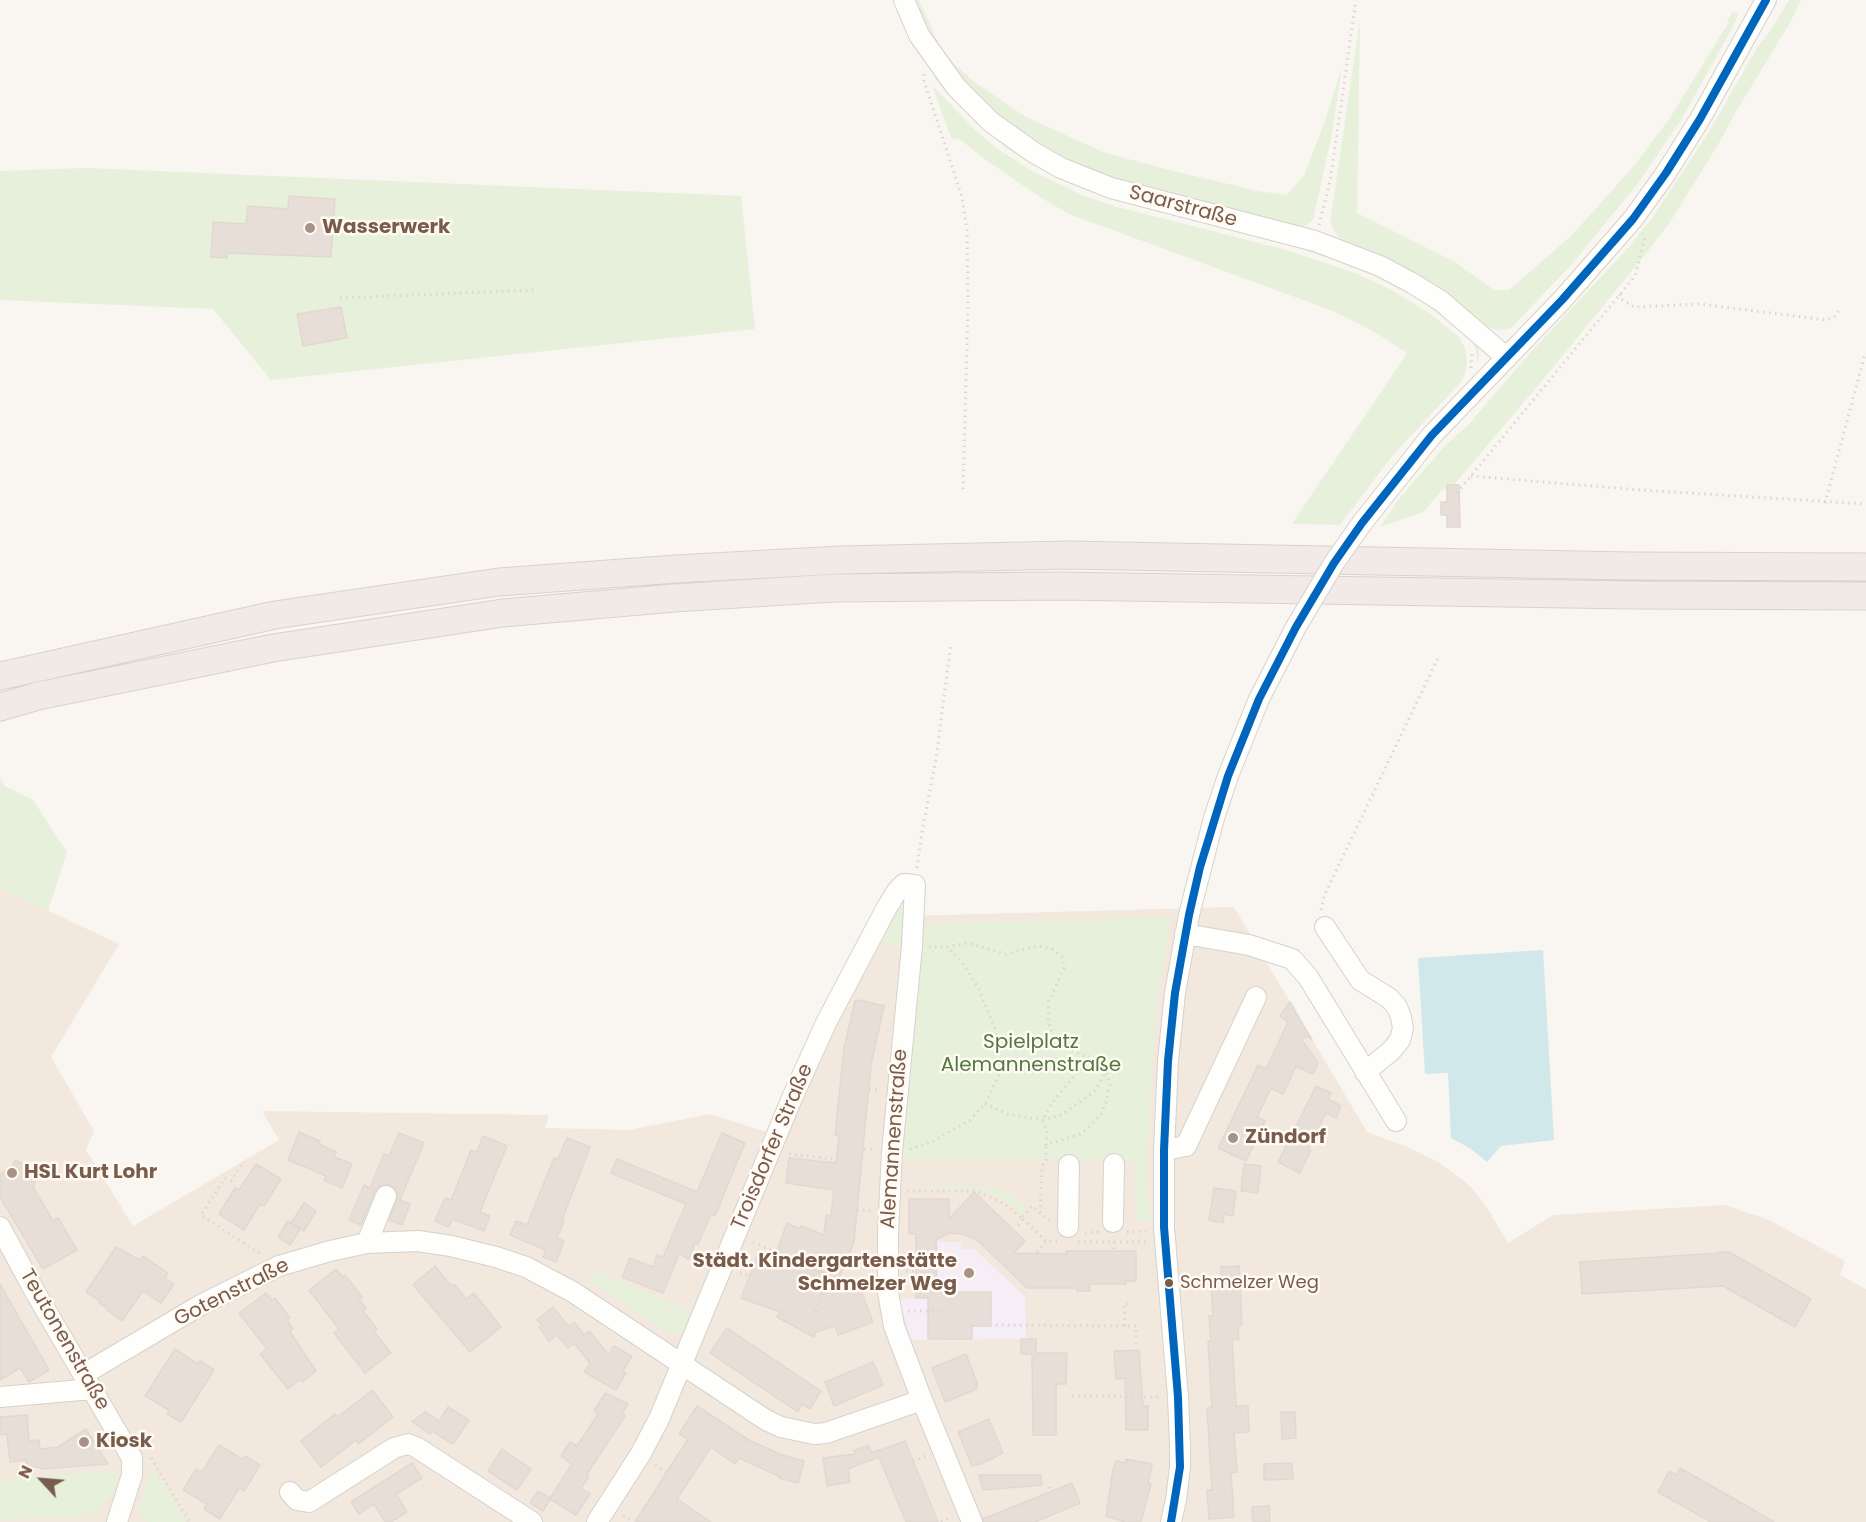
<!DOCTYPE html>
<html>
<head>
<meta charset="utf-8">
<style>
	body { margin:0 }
	#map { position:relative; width:1866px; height:1522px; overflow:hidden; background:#f9f5f0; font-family:Poppins,sans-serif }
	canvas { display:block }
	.north { position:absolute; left:12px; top:1450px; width:60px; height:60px; -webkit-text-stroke:4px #fffaf3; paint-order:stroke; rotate:296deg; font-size:16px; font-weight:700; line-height:24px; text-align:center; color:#7a5c4d }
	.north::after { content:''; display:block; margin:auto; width:21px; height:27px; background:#7a5c4d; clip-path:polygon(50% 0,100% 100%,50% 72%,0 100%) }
</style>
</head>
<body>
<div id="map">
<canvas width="1866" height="1522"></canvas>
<div class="north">N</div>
</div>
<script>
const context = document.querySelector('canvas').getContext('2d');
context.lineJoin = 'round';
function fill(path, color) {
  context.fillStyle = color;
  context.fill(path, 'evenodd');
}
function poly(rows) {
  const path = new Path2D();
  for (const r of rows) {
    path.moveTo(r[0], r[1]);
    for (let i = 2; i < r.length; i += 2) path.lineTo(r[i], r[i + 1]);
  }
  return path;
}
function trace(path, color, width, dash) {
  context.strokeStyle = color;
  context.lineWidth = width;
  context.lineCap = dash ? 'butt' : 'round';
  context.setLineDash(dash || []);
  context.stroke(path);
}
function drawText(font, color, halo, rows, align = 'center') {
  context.font = font + ' Poppins,sans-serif';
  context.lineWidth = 5;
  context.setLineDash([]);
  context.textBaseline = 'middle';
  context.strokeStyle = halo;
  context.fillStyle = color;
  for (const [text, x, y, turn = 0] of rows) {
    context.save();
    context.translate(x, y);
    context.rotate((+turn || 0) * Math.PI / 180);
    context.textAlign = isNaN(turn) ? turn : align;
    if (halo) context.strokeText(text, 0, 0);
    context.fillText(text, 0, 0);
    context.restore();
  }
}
fill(poly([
	[0,888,119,944,51,1057,94,1131,86,1150,133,1226,279,1140,262,1111,549,1115,545,1128,629,1130,710,1114,767,1132,786,1089,872,917,1234,907,1367,1132,1405,1146,1438,1162,1455,1174,1471,1187,1486,1206,1508,1243,1553,1215,1725,1205,1769,1220,1845,1261,1840,1275,1866,1289,1866,1522,0,1522]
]), '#f2e8de');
fill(poly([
	[938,1242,961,1242,961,1249,975,1249,1025,1297,1026,1339,911,1340,899,1299,937,1298]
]), '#f6eef6');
fill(poly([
	[914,0,919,0,939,45,954,64,976,83,1026,117,1103,152,1165,169,1258,191,1286,195,1304,176,1326,118,1342,66,1332,134,1313,219,1306,226,1295,226,1140,188,1100,175,1045,149,1006,123,979,99,956,72,938,46],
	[1789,0,1801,0,1791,21,1734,115,1719,143,1670,222,1651,247,1556,364,1453,486,1442,490,1423,512,1380,527,1398,500,1444,447,1469,424,1531,352,1627,249,1652,218,1707,135,1759,45,1771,30],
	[1733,11,1738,14,1734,25,1681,120,1639,182,1572,264,1510,329,1497,330,1485,325,1384,258,1340,240,1330,223,1360,20,1357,213,1455,262,1494,290,1509,290,1572,235,1633,167,1670,118,1729,22,1727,21],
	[936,77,950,93,1006,145,1369,269,1435,307,1474,341,1479,348,1479,362,1477,361,1476,350,1473,342,1453,323,1408,293,1367,272,1283,242,1113,199,1059,178,1031,164,1005,147,974,120,948,94,936,80,935,78],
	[932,85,975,130,999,150,1032,171,1082,195,1117,207,1279,248,1317,260,1357,274,1390,289,1429,313,1459,337,1465,348,1467,362,1465,374,1461,382,1392,456,1340,525,1292,524,1407,353,1373,331,1333,311,1069,214,1040,197,986,160,958,138,952,140],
	[86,168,741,196,755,329,271,380,213,309,0,300,0,171],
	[0,778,5,786,33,800,67,852,48,911,0,888],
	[901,905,908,909,904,950,877,941,898,906],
	[1171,917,1158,993,1152,1068,1147,1161,1149,1222,1136,1222,1135,1160,900,1160,922,924],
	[960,1186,990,1188,1005,1192,1015,1197,1027,1209,1021,1215,1007,1202,978,1190,916,1189,926,1187],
	[594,1271,691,1311,683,1331,671,1334,587,1280],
	[153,1467,179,1509,186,1522,149,1522,139,1514,139,1507],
	[116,1470,119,1475,112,1494,99,1509,92,1513,79,1516,0,1520,0,1480]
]), '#e7f0db');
fill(poly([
	[1543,950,1554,1140,1501,1146,1487,1162,1471,1149,1451,1138,1448,1073,1425,1074,1418,958]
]), '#d0e8ea');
const building = poly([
	[289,196,335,199,331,257,227,253,227,258,211,257,213,222,246,224,248,206,288,209,289,196],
	[341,307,347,338,303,346,297,314,341,307],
	[1447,485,1459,485,1460,527,1447,527,1447,515,1441,515,1441,502,1447,502,1447,485],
	[859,1000,884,1006,871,1065,854,1242,832,1295,859,1285,873,1322,838,1335,835,1326,816,1332,814,1337,777,1317,780,1312,741,1298,758,1255,773,1261,787,1223,800,1229,801,1226,824,1235,826,1215,831,1216,834,1190,786,1183,789,1158,836,1163,839,1136,835,1135,844,1048,855,1001,859,1000],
	[1290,1002,1312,1040,1308,1036,1302,1040,1318,1063,1313,1074,1296,1066,1283,1094,1271,1088,1257,1117,1265,1121,1246,1161,1218,1148,1258,1065,1266,1069,1288,1022,1280,1016,1290,1002],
	[1316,1086,1331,1093,1328,1099,1341,1106,1336,1118,1326,1113,1308,1149,1311,1150,1300,1173,1278,1162,1316,1086],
	[299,1132,320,1141,319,1144,336,1152,334,1157,352,1164,342,1188,324,1180,326,1176,288,1160,299,1132],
	[399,1133,424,1143,400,1200,410,1204,402,1225,389,1220,398,1195,395,1188,385,1184,379,1186,375,1191,361,1225,349,1220,364,1185,370,1188,384,1154,389,1156,399,1133],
	[722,1133,745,1143,715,1216,711,1214,698,1244,695,1243,689,1259,679,1254,663,1293,622,1277,630,1258,653,1267,657,1255,663,1257,686,1204,611,1173,617,1159,697,1192,722,1133],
	[483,1136,507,1146,480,1212,490,1216,484,1231,453,1219,448,1227,435,1221,445,1198,451,1200,471,1150,477,1152,483,1136],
	[567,1138,590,1147,562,1220,564,1221,557,1238,564,1241,556,1262,543,1257,546,1250,510,1235,516,1221,527,1225,554,1158,558,1159,567,1138],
	[15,1160,40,1172,33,1187,53,1221,58,1218,77,1250,43,1269,0,1197,0,1175,12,1167,15,1160],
	[256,1164,281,1179,264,1206,260,1204,244,1230,219,1214,235,1188,239,1190,256,1164],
	[1244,1164,1261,1166,1258,1193,1241,1191,1244,1164],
	[1214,1188,1236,1191,1233,1216,1224,1214,1223,1223,1209,1220,1214,1188],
	[974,1192,1025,1241,1014,1253,1066,1254,1066,1251,1136,1251,1136,1281,1126,1281,1126,1284,1090,1284,1090,1291,1077,1291,1077,1288,1027,1288,977,1240,963,1234,949,1233,936,1240,937,1292,991,1292,991,1326,972,1326,972,1339,928,1339,928,1298,916,1298,916,1234,909,1234,909,1199,949,1199,949,1219,974,1192],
	[304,1203,316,1211,304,1231,291,1223,304,1203],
	[288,1221,300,1229,290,1245,278,1237,288,1221],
	[116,1247,140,1260,143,1256,168,1273,165,1278,174,1284,161,1303,143,1291,122,1321,107,1310,108,1309,99,1303,100,1301,86,1292,116,1247],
	[1719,1252,1729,1252,1811,1299,1795,1327,1723,1286,1582,1294,1580,1262,1719,1253,1719,1252],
	[435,1266,451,1286,454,1284,466,1299,474,1293,501,1327,470,1352,413,1285,435,1266],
	[1239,1266,1242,1325,1238,1325,1239,1339,1232,1340,1236,1406,1248,1406,1249,1432,1234,1433,1237,1472,1231,1473,1234,1517,1209,1519,1207,1490,1212,1490,1207,1408,1212,1408,1208,1341,1211,1341,1209,1316,1213,1316,1211,1284,1221,1284,1221,1267,1239,1266],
	[336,1269,343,1278,345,1275,362,1297,359,1299,366,1309,363,1311,377,1329,374,1331,391,1353,365,1373,334,1333,339,1329,309,1290,336,1269],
	[0,1284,49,1370,29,1382,20,1368,0,1380,0,1284],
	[266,1293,272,1300,275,1298,290,1318,287,1320,293,1329,290,1332,316,1371,302,1382,300,1380,288,1389,260,1354,267,1349,239,1313,266,1293],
	[553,1307,568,1326,574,1322,584,1335,589,1331,609,1355,614,1346,632,1356,623,1371,626,1373,616,1390,584,1372,590,1363,574,1343,568,1348,557,1335,549,1341,539,1327,542,1325,537,1320,553,1307],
	[727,1328,821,1391,810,1409,802,1404,798,1412,710,1353,727,1328],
	[1021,1339,1036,1339,1036,1353,1067,1353,1066,1384,1056,1384,1056,1435,1033,1435,1032,1354,1021,1354,1021,1339],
	[175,1349,198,1364,200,1361,214,1370,181,1422,167,1414,169,1410,145,1396,175,1349],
	[1139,1350,1143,1406,1148,1406,1148,1430,1126,1430,1125,1378,1116,1379,1114,1351,1139,1350],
	[966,1354,978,1385,976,1386,977,1389,945,1402,932,1368,966,1354],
	[873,1362,883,1385,834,1406,825,1382,873,1362],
	[372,1390,393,1417,358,1444,356,1440,321,1467,301,1441,335,1414,338,1417,372,1390],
	[605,1393,628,1404,622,1413,625,1416,587,1474,589,1476,581,1488,590,1494,576,1515,550,1499,543,1511,530,1503,538,1491,550,1498,572,1464,561,1456,570,1442,577,1446,598,1414,594,1411,605,1393],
	[697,1406,749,1440,782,1455,804,1461,798,1483,779,1478,779,1476,739,1458,735,1464,711,1447,677,1499,711,1522,635,1522,688,1439,679,1434,697,1406],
	[448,1407,469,1420,453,1444,432,1431,430,1434,412,1422,425,1412,439,1421,448,1407],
	[1281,1412,1295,1412,1296,1438,1282,1439,1281,1412],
	[27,1415,29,1441,39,1440,40,1449,58,1447,86,1429,108,1464,41,1469,40,1467,27,1468,26,1460,10,1462,7,1434,0,1435,0,1417,27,1415],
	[989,1419,1003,1453,981,1464,972,1466,958,1432,989,1419],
	[905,1441,938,1522,906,1522,879,1457,848,1469,850,1482,827,1486,823,1458,855,1454,854,1451,868,1445,871,1452,881,1450,905,1441],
	[219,1445,242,1459,245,1456,260,1465,244,1491,239,1488,220,1519,204,1509,207,1504,183,1490,196,1469,202,1472,219,1445],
	[502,1449,531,1469,517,1490,488,1471,502,1449],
	[1126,1459,1152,1464,1148,1484,1151,1484,1141,1522,1125,1522,1106,1516,1113,1469,1116,1461,1126,1463,1126,1459],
	[412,1463,422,1478,396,1494,407,1512,391,1522,385,1522,374,1504,359,1514,351,1502,412,1463],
	[1292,1463,1293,1479,1264,1480,1264,1464,1292,1463],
	[1680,1468,1745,1505,1774,1522,1711,1522,1658,1492,1669,1471,1676,1475,1680,1468],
	[979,1475,1041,1475,1042,1485,983,1490,979,1475],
	[1072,1483,1080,1503,1035,1522,984,1522,983,1519,1072,1483],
	[1269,1506,1270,1522,1253,1522,1252,1507,1269,1506]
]);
fill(building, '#e6ded7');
trace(building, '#e2d8d2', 1.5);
const minor = poly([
	[904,0,919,35,956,87,991,122,1033,152,1061,168,1111,188,1315,241,1380,266,1412,283,1441,301,1507,358],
	[1362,523,1432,435,1562,300,1633,219,1666,173,1700,119,1766,0],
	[1325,927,1360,980,1389,998,1397,1007,1401,1017,1403,1028,1400,1040,1391,1051,1365,1072],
	[1185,934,1249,945,1292,959,1308,977,1396,1121],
	[1164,1150,1186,1146,1256,997],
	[1113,1222,1114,1164],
	[0,1227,34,1290,132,1458,132,1475,117,1522],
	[1068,1227,1069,1165],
	[367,1243,386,1196],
	[84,1374,199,1306,279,1266,330,1251,367,1243,418,1241,451,1246,496,1257,526,1267,573,1292,766,1420,781,1427,814,1434,826,1433,922,1400],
	[0,1397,93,1389],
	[290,1492,297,1500,309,1502,394,1448,408,1444,416,1447,532,1522],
	[597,1522,640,1455,659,1419,792,1098,826,1023,886,909,897,891,904,884,915,885,912,946,892,1152,888,1233,888,1292,894,1326,922,1400,972,1522],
	[1171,1522,1176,1500,1180,1467,1180,1445,1178,1397,1164,1227,1164,1150,1168,1061,1175,993,1189,915,1214,818,1228,776,1259,699,1296,627]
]);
const highway = poly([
	[0,676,275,615,499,582,676,569,841,560,1069,555,1631,566,1866,567],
	[0,707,38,696,273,648,503,613,674,598,833,588,1060,586,1631,595,1866,596]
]);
trace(minor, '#d7d1cb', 22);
trace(highway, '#dad1cc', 29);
trace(poly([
	[924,74,924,81,962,197,967,229,968,304,963,492],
	[1319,225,1330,182,1356,0],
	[1620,294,1621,299,1634,307,1700,304,1826,320,1834,317,1841,308],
	[340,298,534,290],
	[1471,368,1472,351],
	[1471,476,1641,490,1866,504],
	[1457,493,1635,276,1645,238,1643,234],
	[1825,503,1865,354],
	[917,868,922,832,936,759,951,643],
	[1321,910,1324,896,1438,658],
	[929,947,947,947,968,943,1006,954,1038,946,1052,949,1062,957,1064,968,1049,1001,1048,1020,1051,1030,1057,1040,1069,1050,1085,1056],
	[869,1089,880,1090],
	[985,1104,1008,1114,1042,1120,1061,1115,1094,1092,1106,1072,1101,1060,1085,1056,1086,1062,1052,1103,1042,1120,1047,1131,1046,1145,1080,1134,1090,1126,1101,1114,1106,1102,1110,1084,1106,1072],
	[864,1149,875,1150],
	[910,1149,930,1143,970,1120,985,1104,1000,1073,1000,1050,995,1029,979,989,962,962,947,947],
	[789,1154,834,1159,834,1162],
	[241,1165,231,1181,225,1178,201,1215,262,1255],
	[907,1191,976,1191,1005,1204,1021,1218],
	[857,1210,871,1211],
	[1040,1213,1042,1166,1046,1160,1046,1145],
	[1023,1219,1046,1241],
	[1018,1225,1023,1219,1021,1218,1032,1206,1050,1221],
	[1127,1232,1147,1231],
	[1085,1233,1099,1232],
	[753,1242,822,1273],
	[1078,1242,1147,1242],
	[1114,1249,1114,1240],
	[1037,1252,1046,1241,1057,1241],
	[906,1271,916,1271],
	[740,1273,750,1276],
	[815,1311,827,1286,822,1273,825,1267],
	[908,1311,943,1311],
	[996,1325,1136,1326,1136,1343],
	[1125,1326,1124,1304,1131,1304],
	[1072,1396,1161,1397],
	[151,1458,190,1522],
	[913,1461,926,1456],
	[655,1465,666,1472],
	[1049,1487,1051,1491],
	[623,1516,632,1522],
	[941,1522,950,1518]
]), '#dcd5d0', 3, [1.5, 4.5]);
trace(minor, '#fefefd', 20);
trace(highway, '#f2eae7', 27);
const minorBridge = poly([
	[1296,627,1334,563,1362,523]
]);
trace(minorBridge, '#d7d1cb', 22, []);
trace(minorBridge, '#fefefd', 20);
trace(poly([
	[1171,1522,1180,1467,1178,1397,1164,1227,1164,1150,1168,1061,1175,993,1189,915,1200,867,1228,776,1259,699,1296,627,1334,563,1362,523,1432,435,1562,300,1633,219,1666,173,1700,119,1766,0]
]), '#0065bd', 8);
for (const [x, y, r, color] of [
	[310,228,6,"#a69286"],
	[1233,1138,6,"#a69286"],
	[12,1173,6,"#a69286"],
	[969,1273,6,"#a69286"],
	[1169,1283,5,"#7a5c4d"],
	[84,1442,6,"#a69286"]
]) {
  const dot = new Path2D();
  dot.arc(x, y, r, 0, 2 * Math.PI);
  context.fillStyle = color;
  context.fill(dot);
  trace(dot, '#fffaf3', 2);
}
drawText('18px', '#7a5c4d', '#fffaf3', [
	["Schmelzer Weg",1180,1283]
], 'left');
drawText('20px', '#7a5c4d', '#fffaf3', [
	["Saarstraße",1183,207,15],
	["Alemannenstraße",895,1139,-86],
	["Troisdorfer Straße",773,1147,-67],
	["Gotenstraße",232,1293,-27],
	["Teutonenstraße",64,1340,60]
]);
drawText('bold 20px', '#7a5c4d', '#fffaf3', [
	["Wasserwerk",322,228],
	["Zündorf",1245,1138],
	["HSL Kurt Lohr",24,1173],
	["Städt. Kindergartenstätte",957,1262,"right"],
	["Schmelzer Weg",957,1285,"right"],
	["Kiosk",96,1442]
], 'left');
drawText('20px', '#537a41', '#fffaf3', [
	["Spielplatz",1031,1043],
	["Alemannenstraße",1031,1066]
]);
</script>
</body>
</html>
